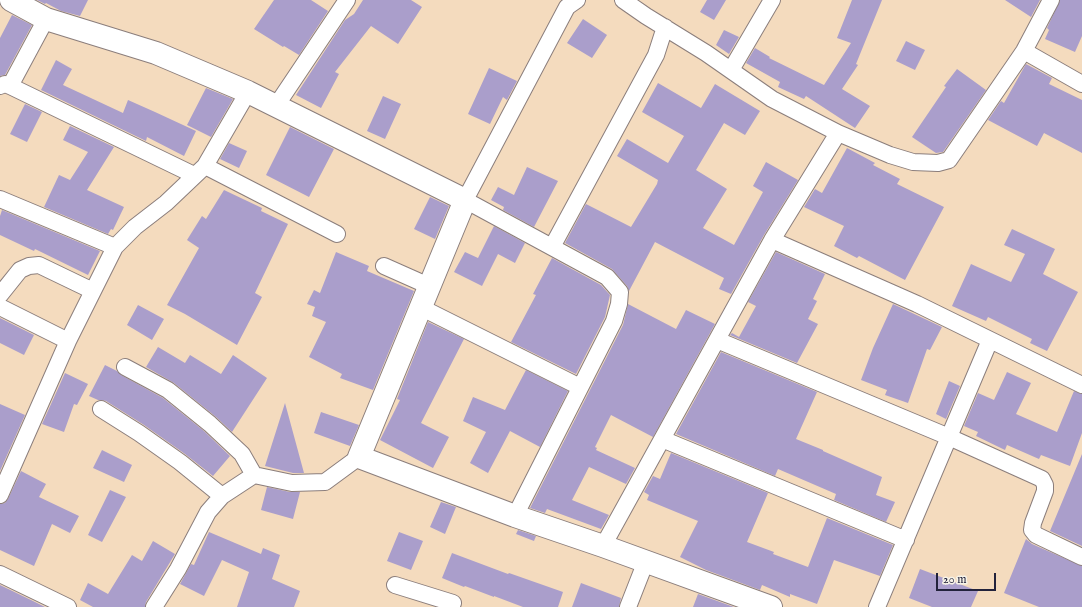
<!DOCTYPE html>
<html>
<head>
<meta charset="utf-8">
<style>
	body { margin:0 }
	#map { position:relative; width:1082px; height:607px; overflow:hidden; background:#f4dbbe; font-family:"IM FELL English",serif }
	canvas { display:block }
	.scale { position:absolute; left:936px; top:573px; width:60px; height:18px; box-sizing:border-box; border:2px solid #22223b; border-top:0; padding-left:5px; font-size:12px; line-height:14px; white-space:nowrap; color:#22223b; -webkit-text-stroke:3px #f7f3e8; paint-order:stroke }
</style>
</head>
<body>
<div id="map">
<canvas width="1082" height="607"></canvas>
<div class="scale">20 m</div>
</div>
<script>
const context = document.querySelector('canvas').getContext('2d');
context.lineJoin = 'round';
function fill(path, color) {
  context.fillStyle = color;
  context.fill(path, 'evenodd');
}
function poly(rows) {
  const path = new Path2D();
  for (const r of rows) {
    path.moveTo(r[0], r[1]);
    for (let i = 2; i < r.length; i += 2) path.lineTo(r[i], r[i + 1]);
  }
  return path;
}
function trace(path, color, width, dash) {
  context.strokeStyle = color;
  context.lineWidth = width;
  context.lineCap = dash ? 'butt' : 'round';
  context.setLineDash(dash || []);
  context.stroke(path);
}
fill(poly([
	[37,0,88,0,80,16,61,11,46,3,45,4],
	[274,0,311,0,328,11,299,55,284,46,283,47,254,29],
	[363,0,411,0,422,7,398,44,371,26,335,72,339,74,321,108,296,95,345,20,354,14],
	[707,0,726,0,714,20,700,12],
	[852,0,882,0,856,64,858,65,842,89,870,106,855,128,806,96,804,99,778,87,780,82,746,63,755,48,770,57,769,58,824,85,851,43,837,38],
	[1005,0,1040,0,1031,17],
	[1060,0,1082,0,1082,36,1075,52,1045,39,1049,30,1047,28],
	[12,15,32,25,5,75,0,76,0,38],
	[583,19,607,35,592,58,567,43],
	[724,30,739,37,729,54,716,45],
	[906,41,925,50,915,70,896,61],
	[56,60,72,69,63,85,123,113,128,100,155,112,196,131,184,156,147,137,146,141,41,90],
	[1026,64,1052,78,1049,84,1082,100,1082,153,1044,133,1037,146,988,120,1001,101,1004,103],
	[489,68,517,81,507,100,503,97,490,124,468,114],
	[957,69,986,90,943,152,936,153,912,137,946,87,944,86],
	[658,83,701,108,715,84,760,111,745,135,724,123,696,170,727,189,703,228,734,245,763,192,753,186,766,162,798,180,764,235,731,294,719,289,724,278,655,242,629,291,627,286,612,269,565,243,586,204,631,227,657,184,658,180,617,156,627,139,668,163,684,136,642,112],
	[206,88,233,99,211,137,187,125],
	[383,96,401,104,385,139,367,131],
	[25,104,42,112,27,142,10,134],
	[70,126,114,147,87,190,124,207,113,230,111,229,108,234,44,207,59,175,70,180,88,152,63,140],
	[290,127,334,149,309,197,266,175],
	[229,143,247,151,239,168,220,159],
	[847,148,875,163,873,165,900,179,897,184,944,207,905,280,859,256,857,258,834,246,844,226,804,207,815,189,822,193],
	[527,167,558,181,534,227,503,210,504,207,491,200,498,187,514,195],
	[224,190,262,208,261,211,288,224,255,293,262,297,237,345,185,314,167,305,199,248,187,240,202,216,206,219],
	[430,197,449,206,435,239,414,229],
	[2,210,100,251,88,275,35,249,34,251,0,235,0,216],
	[494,226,525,243,515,263,498,254,482,286,454,272,465,252,478,258],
	[1012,229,1055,249,1043,274,1078,292,1047,351,1030,343,1032,339,988,317,986,321,952,306,971,264,1011,282,1025,254,1004,245],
	[336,252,369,266,367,271,414,291,373,390,340,378,342,374,309,357,326,322,312,316,315,307,307,304,314,290,320,293],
	[776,252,825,274,813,299,817,301,808,319,818,324,797,363,730,335,732,333,739,337,756,306,748,302],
	[552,258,601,285,610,295,605,317,576,374,511,342,536,295,533,294],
	[628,304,676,329,686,310,715,324,653,437,611,415,595,447,597,448,596,450,635,468,626,484,589,467,572,500,609,515,601,529,547,509,545,513,530,508,623,325],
	[893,304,942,327,930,350,927,349,908,403,885,395,887,390,861,380,873,348],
	[138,305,164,319,152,340,127,325],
	[0,318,34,335,24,355,0,343],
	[428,322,464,339,421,423,449,437,433,468,380,440,400,400,397,399],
	[158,347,185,363,190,355,221,374,233,355,267,378,232,432,216,417,174,383,146,367],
	[721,352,817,392,796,439,823,450,823,451,882,477,876,495,895,502,886,522,834,500,836,494,778,469,775,476,676,434],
	[105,365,117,371,121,375,163,398,204,431,230,456,213,476,185,454,144,425,106,401,102,400,98,400,89,396],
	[526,370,568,391,540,447,510,431,488,473,470,463,486,432,463,421,473,397,505,410],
	[1007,372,1031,383,1016,414,1057,432,1074,391,1082,394,1082,433,1070,466,1041,455,1039,459,1007,445,1005,450,976,436,978,432,964,426,978,393,994,400],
	[65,373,88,384,77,405,74,404,64,432,42,424],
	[949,381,960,386,946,419,936,414],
	[285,403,304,473,293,473,265,466],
	[0,404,25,415,0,471],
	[321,412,359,425,350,446,314,433],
	[102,450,132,465,124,482,93,468],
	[671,453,768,493,747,542,774,552,773,554,808,567,827,518,893,545,880,576,834,560,817,604,790,594,790,597,762,585,760,590,706,570,680,557,698,521,647,500,649,495,644,492,653,476,660,479],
	[1082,454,1082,546,1050,531],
	[21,471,46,484,39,497,79,516,70,533,52,524,34,566,0,550,0,504,5,503,8,499],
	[267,487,290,492,300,492,293,519,261,510],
	[110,490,126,497,102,542,88,535],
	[441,502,456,507,445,534,430,527],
	[518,530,536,536,534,541,516,534],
	[209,532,261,554,263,548,280,555,272,579,300,591,294,607,237,607,249,572,222,560,204,596,180,584,191,564,194,565],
	[399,532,423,541,411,570,387,561],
	[1026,539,1032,544,1082,566,1082,607,1039,607,1004,593],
	[153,541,175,554,146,602,145,607,93,607,80,600,88,583,108,594,132,555,142,561],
	[452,553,508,574,509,573,563,592,558,607,523,607,494,596,494,597,465,586,464,587,442,578],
	[920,569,978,591,971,607,932,607,909,598],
	[581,583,621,598,619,607,572,607],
	[0,585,33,601,45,607,0,607],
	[698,594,734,607,693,607]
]), '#aa9ecb');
const street = poly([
	[623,0,646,16,706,53,772,99,838,133,890,155,913,162,938,163,949,160,1024,51,1051,0],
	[1024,51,1082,84],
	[731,70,772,0],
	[0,86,5,84,10,86,194,175],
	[10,86,46,19],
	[276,106,347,0],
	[205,166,337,234],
	[0,199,115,247,68,341,0,495],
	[772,240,838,133],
	[115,247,135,227,166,203,205,166,248,92],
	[552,247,656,55,665,27],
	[384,266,429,286],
	[0,295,20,270,29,266,39,265,93,291],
	[0,307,68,341],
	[420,307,580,387],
	[717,340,949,437,1042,479,1045,485,1045,491,1033,523,1032,530,1036,535,1082,557],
	[125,367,168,390,210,424,242,454,254,475],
	[101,409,139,433,180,462,222,496],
	[662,439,906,540],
	[515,516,614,321,619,304,620,292,607,277,465,200,567,7,577,0],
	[603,546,772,240,917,304,1082,385],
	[0,574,68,607],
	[395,585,453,603,451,607],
	[154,607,178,569,208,512,222,496,254,475,292,483,325,482,359,457],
	[628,607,646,561],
	[877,607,990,340]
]);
const secondary = poly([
	[11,0,46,19,156,53,248,92,465,200,359,457,515,516,603,546,771,607]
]);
trace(street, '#8b7e7c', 18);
trace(secondary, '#8b7e7c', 24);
trace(street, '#fff', 16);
trace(secondary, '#fff', 22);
</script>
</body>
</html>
